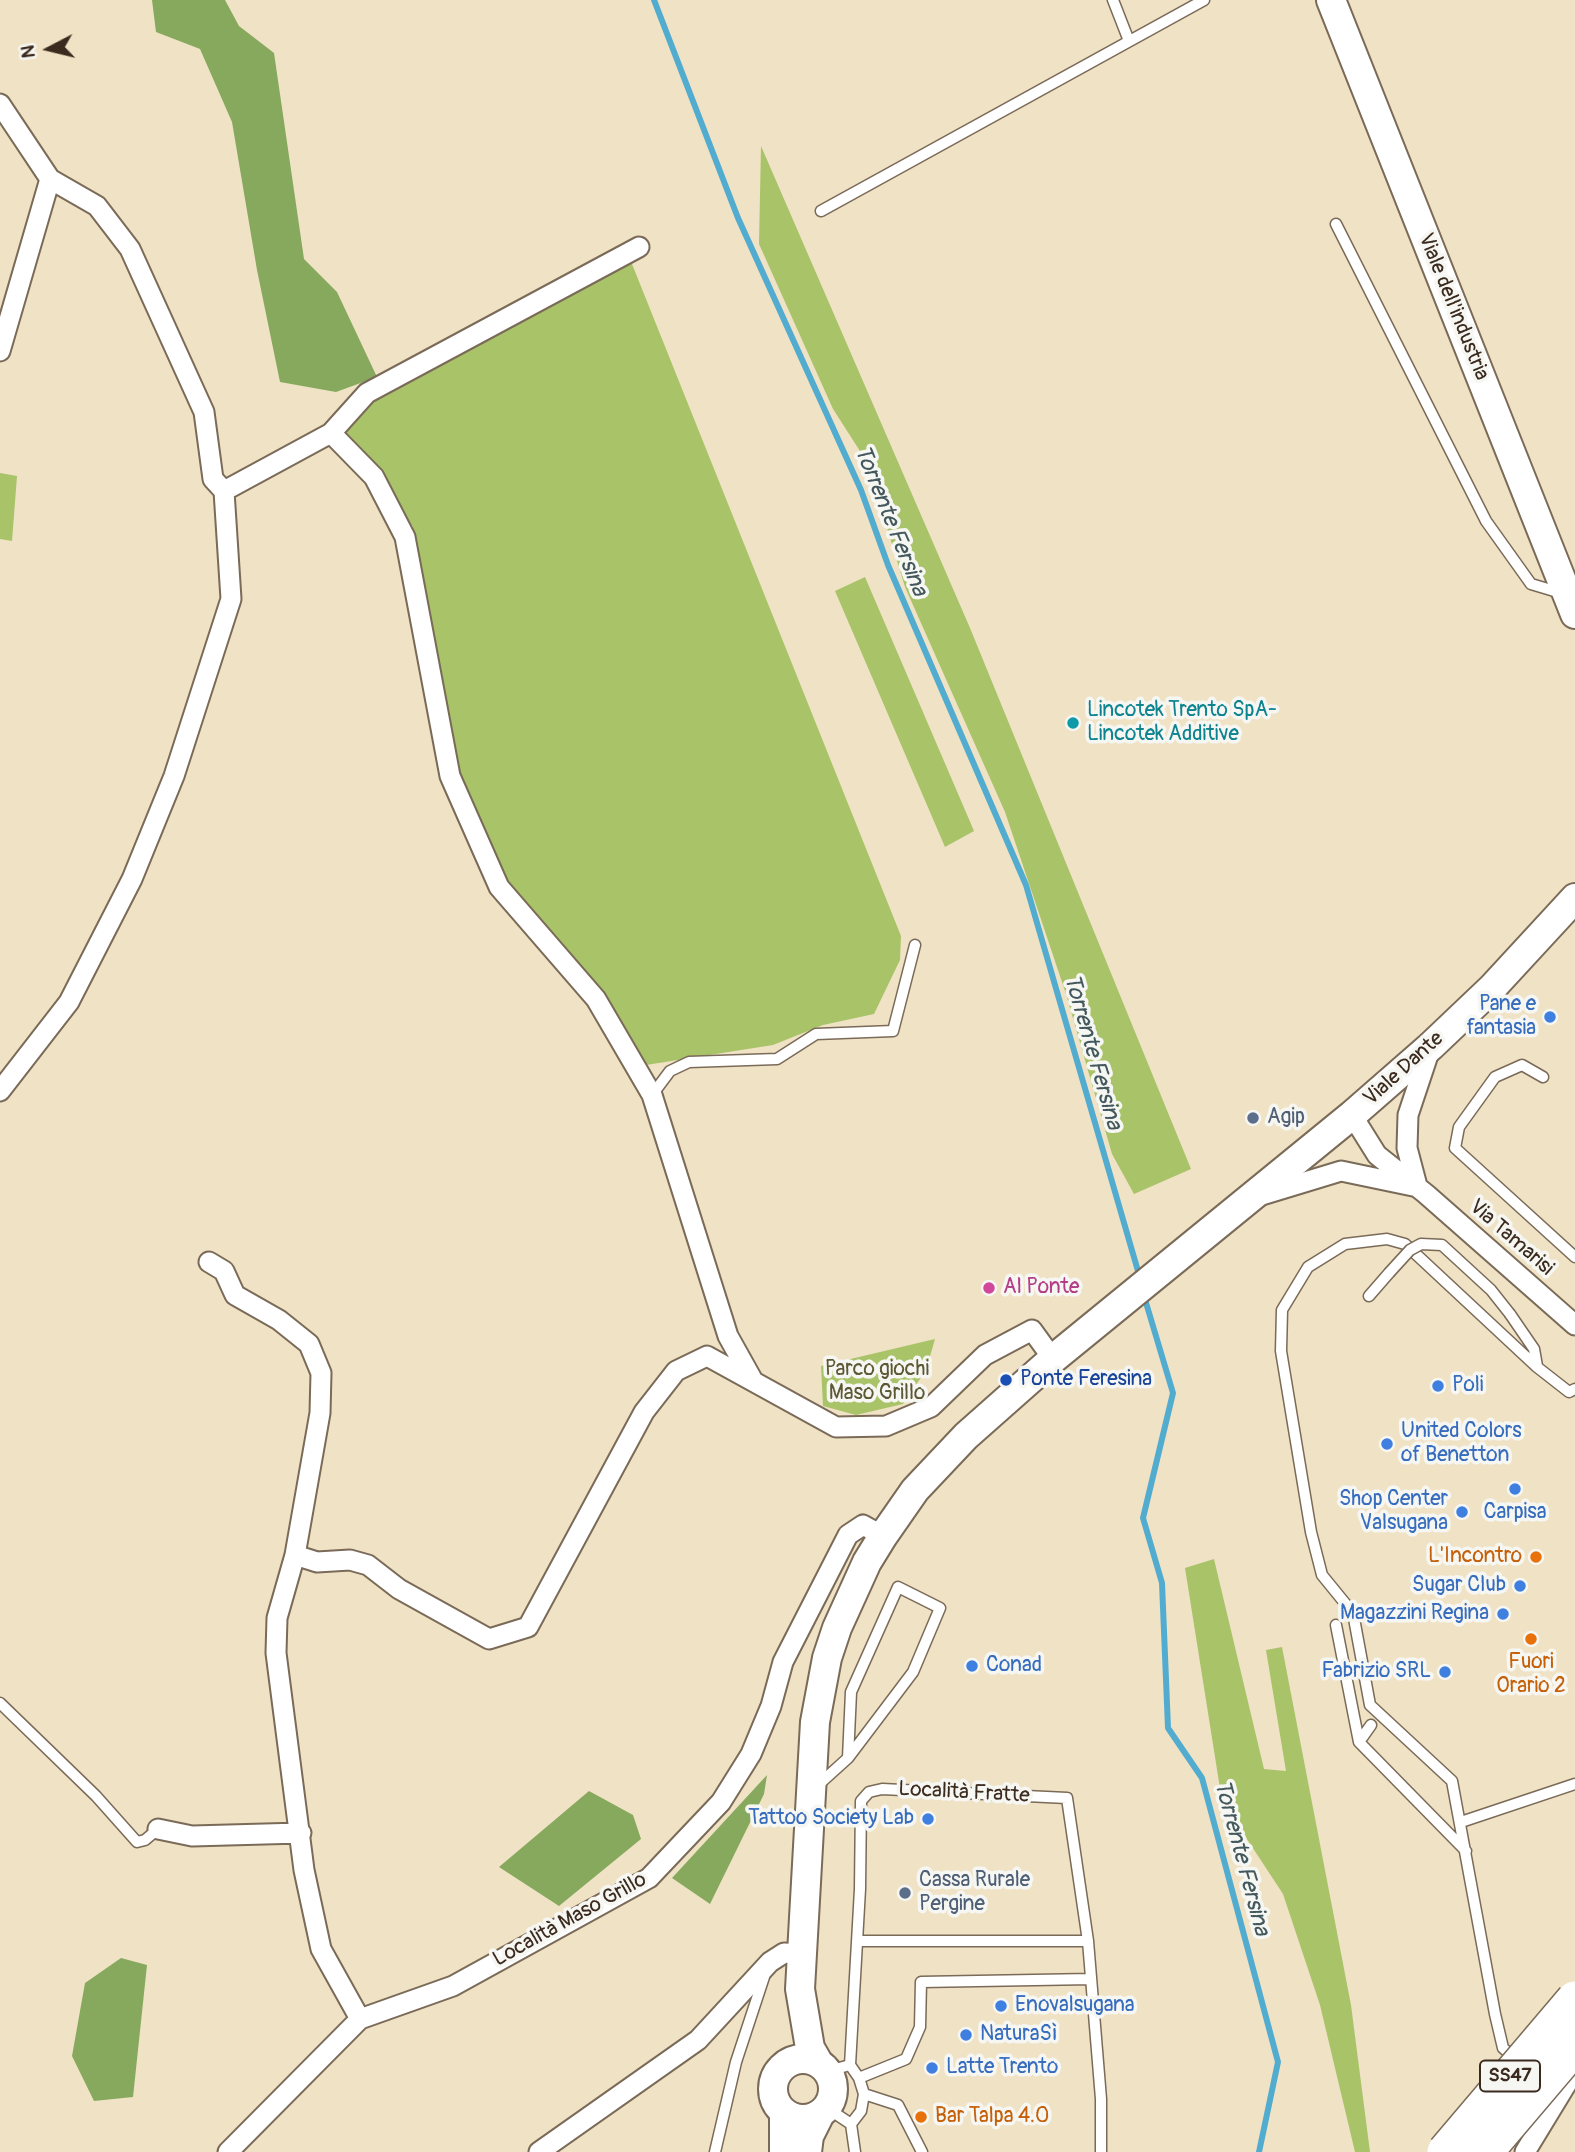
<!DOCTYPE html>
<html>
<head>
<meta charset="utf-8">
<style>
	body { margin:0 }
	#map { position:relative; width:1575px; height:2152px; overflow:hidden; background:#f0e2c5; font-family:Pangolin,sans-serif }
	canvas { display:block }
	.north { position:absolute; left:14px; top:14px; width:70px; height:70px; -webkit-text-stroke:5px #f6f6f2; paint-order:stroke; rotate:263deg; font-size:19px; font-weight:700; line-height:28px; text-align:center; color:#3b2a1e }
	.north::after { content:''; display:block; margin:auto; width:24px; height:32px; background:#3b2a1e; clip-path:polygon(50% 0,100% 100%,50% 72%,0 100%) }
</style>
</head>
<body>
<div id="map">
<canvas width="1575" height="2152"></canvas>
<div class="north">N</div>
</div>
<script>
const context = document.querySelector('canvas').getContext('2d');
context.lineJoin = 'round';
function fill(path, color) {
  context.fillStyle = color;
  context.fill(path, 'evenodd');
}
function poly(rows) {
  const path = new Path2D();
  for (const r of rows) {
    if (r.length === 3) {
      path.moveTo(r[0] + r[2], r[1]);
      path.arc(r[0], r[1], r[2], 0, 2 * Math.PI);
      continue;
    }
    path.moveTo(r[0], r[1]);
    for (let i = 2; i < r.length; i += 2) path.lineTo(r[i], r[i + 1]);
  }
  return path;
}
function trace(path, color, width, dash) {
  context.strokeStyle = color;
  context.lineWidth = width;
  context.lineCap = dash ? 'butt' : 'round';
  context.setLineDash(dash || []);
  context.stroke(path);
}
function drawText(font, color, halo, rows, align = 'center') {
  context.font = font + ' Pangolin,sans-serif';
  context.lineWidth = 7;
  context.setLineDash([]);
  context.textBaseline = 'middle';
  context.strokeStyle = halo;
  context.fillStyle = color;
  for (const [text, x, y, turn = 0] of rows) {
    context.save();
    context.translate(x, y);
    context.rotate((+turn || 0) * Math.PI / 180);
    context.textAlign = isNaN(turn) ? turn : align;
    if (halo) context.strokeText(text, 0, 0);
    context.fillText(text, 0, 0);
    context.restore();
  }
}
fill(poly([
	[761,146,970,628,1191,1169,1134,1194,1112,1154,1066,994,1005,812,905,587,867,462,833,409,759,244],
	[630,259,901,936,900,960,874,1014,823,1025,773,1045,646,1065,582,973,504,885,456,775,416,571,413,527,377,474,336,433,369,396],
	[0,473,17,476,12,541,0,539],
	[865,577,974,831,945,847,835,591],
	[935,1339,926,1370,903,1404,856,1415,823,1406,821,1366],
	[1214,1559,1264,1769,1286,1771,1266,1650,1282,1647,1351,2005,1370,2152,1355,2152,1320,2005,1283,1894,1222,1801,1185,1568]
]), '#a9c369');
fill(poly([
	[152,0,225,0,239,26,274,53,304,259,337,292,377,377,336,392,280,382,257,270,232,122,200,49,156,32],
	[767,1775,764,1794,710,1904,672,1878],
	[589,1791,633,1815,641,1839,559,1906,499,1867],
	[121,1958,147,1965,133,2097,94,2101,72,2056,85,1983]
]), '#86a95d');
trace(poly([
	[654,0,738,218,861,490,888,565,1026,885,1140,1278],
	[1144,1296,1173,1393,1143,1518,1162,1583,1168,1728,1202,1778,1278,2062,1259,2152]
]), '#52accf', 6);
const lane = poly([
	[1113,0,1129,41],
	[821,211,1204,0],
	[1336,224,1486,521,1531,584,1561,593],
	[1543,1077,1522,1065,1495,1077,1459,1127,1455,1148,1575,1257],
	[652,1095,670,1071,689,1062,777,1059,816,1034,893,1031,915,945],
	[1369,1296,1389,1273],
	[1510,1314,1534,1349,1537,1366],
	[1336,1625,1359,1742,1466,1851],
	[0,1703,96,1796,137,1842,145,1840,158,1829],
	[1359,1742,1371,1725],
	[817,1786,848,1758,913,1672,940,1608,898,1587,851,1692,848,1758],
	[1461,1822,1575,1784],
	[1088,1941,1101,2099,1101,2152],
	[1517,2060,1503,2048,1495,2014,1452,1781,1370,1705,1353,1613,1322,1575,1311,1532,1281,1351,1282,1310,1308,1267,1345,1244,1387,1239,1405,1244,1537,1367,1569,1392,1575,1389],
	[828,2071,850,2065],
	[859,2078,906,2059,920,2027,921,1982,1091,1979],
	[864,2094,898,2105,922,2152],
	[827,2108,851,2124],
	[715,2152,736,2062,764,1977],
	[855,2152,851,2124,861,2111,864,2094,859,2078,850,2065,860,1889,861,1801,869,1792,882,1789,1067,1798,1088,1941,857,1941]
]);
const street = poly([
	[0,104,50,179,97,206,130,249,204,412,213,479,224,491,231,599,174,776,132,879,69,1002,0,1091],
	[0,351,50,179],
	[331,433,374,477,405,537,450,776,499,887,596,999,652,1095,728,1336,752,1379],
	[224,491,331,433,367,393,639,247],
	[1352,1115,1377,1155,1426,1194,1575,1325],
	[1417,1186,1407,1148,1408,1115,1431,1046],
	[1262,1195,1341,1171,1413,1186],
	[209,1262,224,1271,235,1295,279,1320,309,1344,321,1373,320,1413,295,1555,317,1562,350,1560,368,1565,399,1589,489,1639,528,1627,644,1412,676,1371,707,1356,836,1427,886,1426,931,1407,985,1355,1032,1330,1053,1359],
	[295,1555,277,1618,276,1653,304,1870,321,1949,360,2019],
	[158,1829,192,1836,301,1833],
	[228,2152,360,2019,453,1986,649,1878,721,1802,751,1754,771,1706,783,1662,848,1535,863,1525,883,1536],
	[539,2152,698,2040,770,1962,784,1953,803,1954],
	[1525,2152,1575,2070]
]);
const secondary = poly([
	[1331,0,1575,614],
	[803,2089,30],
	[818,2062,810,2048,800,1989,815,1722,827,1658,837,1628,867,1562,883,1536,915,1490,966,1436,1053,1359,1352,1115,1431,1046,1492,988,1575,898],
	[784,2152,784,2113],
	[807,2152,809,2136,820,2114]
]);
trace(lane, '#7a6a58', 13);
trace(street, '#7a6a58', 23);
trace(secondary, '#7a6a58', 32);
trace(lane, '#fff', 10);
trace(street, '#fff', 19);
trace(secondary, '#fff', 28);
const laneBridge = poly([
	[1389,1273,1410,1250,1421,1244,1442,1245,1491,1290,1510,1314]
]);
const highwayBridge = poly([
	[1446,2152,1575,2000],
	[1484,2152,1575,2045]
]);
trace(laneBridge, '#7a6a58', 13, []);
trace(highwayBridge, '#7a6a58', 40, []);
trace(laneBridge, '#fff', 10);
trace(highwayBridge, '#fff', 37);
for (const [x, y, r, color] of [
	[1073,723,7,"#0f9aa8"],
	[1550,1017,7,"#3f7fe0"],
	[1253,1118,7,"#5c6f8a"],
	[989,1288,7,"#d1479c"],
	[1006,1380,7,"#1a4fb4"],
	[1438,1386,7,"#3f7fe0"],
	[1387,1444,7,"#3f7fe0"],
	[1515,1489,7,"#3f7fe0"],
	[1462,1512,7,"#3f7fe0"],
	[1536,1557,7,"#e8710a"],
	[1520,1586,7,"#3f7fe0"],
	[1503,1614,7,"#3f7fe0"],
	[1531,1639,7,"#e8710a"],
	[972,1666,7,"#3f7fe0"],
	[1445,1672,7,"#3f7fe0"],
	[928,1819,7,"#3f7fe0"],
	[905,1893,7,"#5c6f8a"],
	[1001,2006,7,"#3f7fe0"],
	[966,2035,7,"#3f7fe0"],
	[932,2068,7,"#3f7fe0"],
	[921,2117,7,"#e8710a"]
]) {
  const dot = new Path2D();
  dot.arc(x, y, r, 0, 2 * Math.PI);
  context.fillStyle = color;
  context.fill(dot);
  trace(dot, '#f6f6f2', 2.5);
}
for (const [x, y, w] of [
	[1510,2076,60]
]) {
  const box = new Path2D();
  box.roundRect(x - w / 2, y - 15.5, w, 31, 5);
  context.fillStyle = '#f6f6f2';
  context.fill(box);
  trace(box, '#3b2a1e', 2);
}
drawText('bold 19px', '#3b2a1e', null, [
	["SS47",1510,2076]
]);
drawText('21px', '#3b2a1e', '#f6f6f2', [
	["Viale dell'industria",1453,307,68],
	["Viale Dante",1404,1069,-42],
	["Via Tamarisi",1511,1238,41],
	["Località Fratte",964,1793,3],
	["Località Maso Grillo",570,1920,-29]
]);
drawText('21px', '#0d838f', '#f6f6f2', [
	["Lincotek Trento SpA-",1087,711],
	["Lincotek Additive",1087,735]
], 'left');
drawText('21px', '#366cbe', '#f6f6f2', [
	["Pane e",1536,1005],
	["fantasia",1536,1029],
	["Poli",1452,1386,"left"],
	["United Colors",1401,1432,"left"],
	["of Benetton",1401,1456,"left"],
	["Shop Center",1448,1500],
	["Valsugana",1448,1524],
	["Carpisa",1515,1513,"center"],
	["Sugar Club",1506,1586],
	["Magazzini Regina",1489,1614],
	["Conad",986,1666,"left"],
	["Fabrizio SRL",1431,1672],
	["Tattoo Society Lab",914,1819],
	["Enovalsugana",1015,2006,"left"],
	["NaturaSì",980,2035,"left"],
	["Latte Trento",946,2068,"left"]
], 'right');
drawText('21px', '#4e5e75', '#f6f6f2', [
	["Agip",1267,1118],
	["Cassa Rurale",919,1881],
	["Pergine",919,1905]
], 'left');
drawText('21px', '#b23c85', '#f6f6f2', [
	["Al Ponte",1003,1288]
], 'left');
drawText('21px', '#5c5834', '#f6f6f2', [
	["Parco giochi",877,1370],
	["Maso Grillo",877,1394]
]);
drawText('21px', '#164399', '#f6f6f2', [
	["Ponte Feresina",1020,1380]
], 'left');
drawText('21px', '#c56008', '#f6f6f2', [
	["L'Incontro",1522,1557],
	["Fuori",1531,1663,"center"],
	["Orario 2",1531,1687,"center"],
	["Bar Talpa 4.0",935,2117,"left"]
], 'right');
drawText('italic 23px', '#43585c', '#f6f6f2', [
	["Torrente Fersina",890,521,68],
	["Torrente Fersina",1092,1052,74],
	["Torrente Fersina",1241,1858,75]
]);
</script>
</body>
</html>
